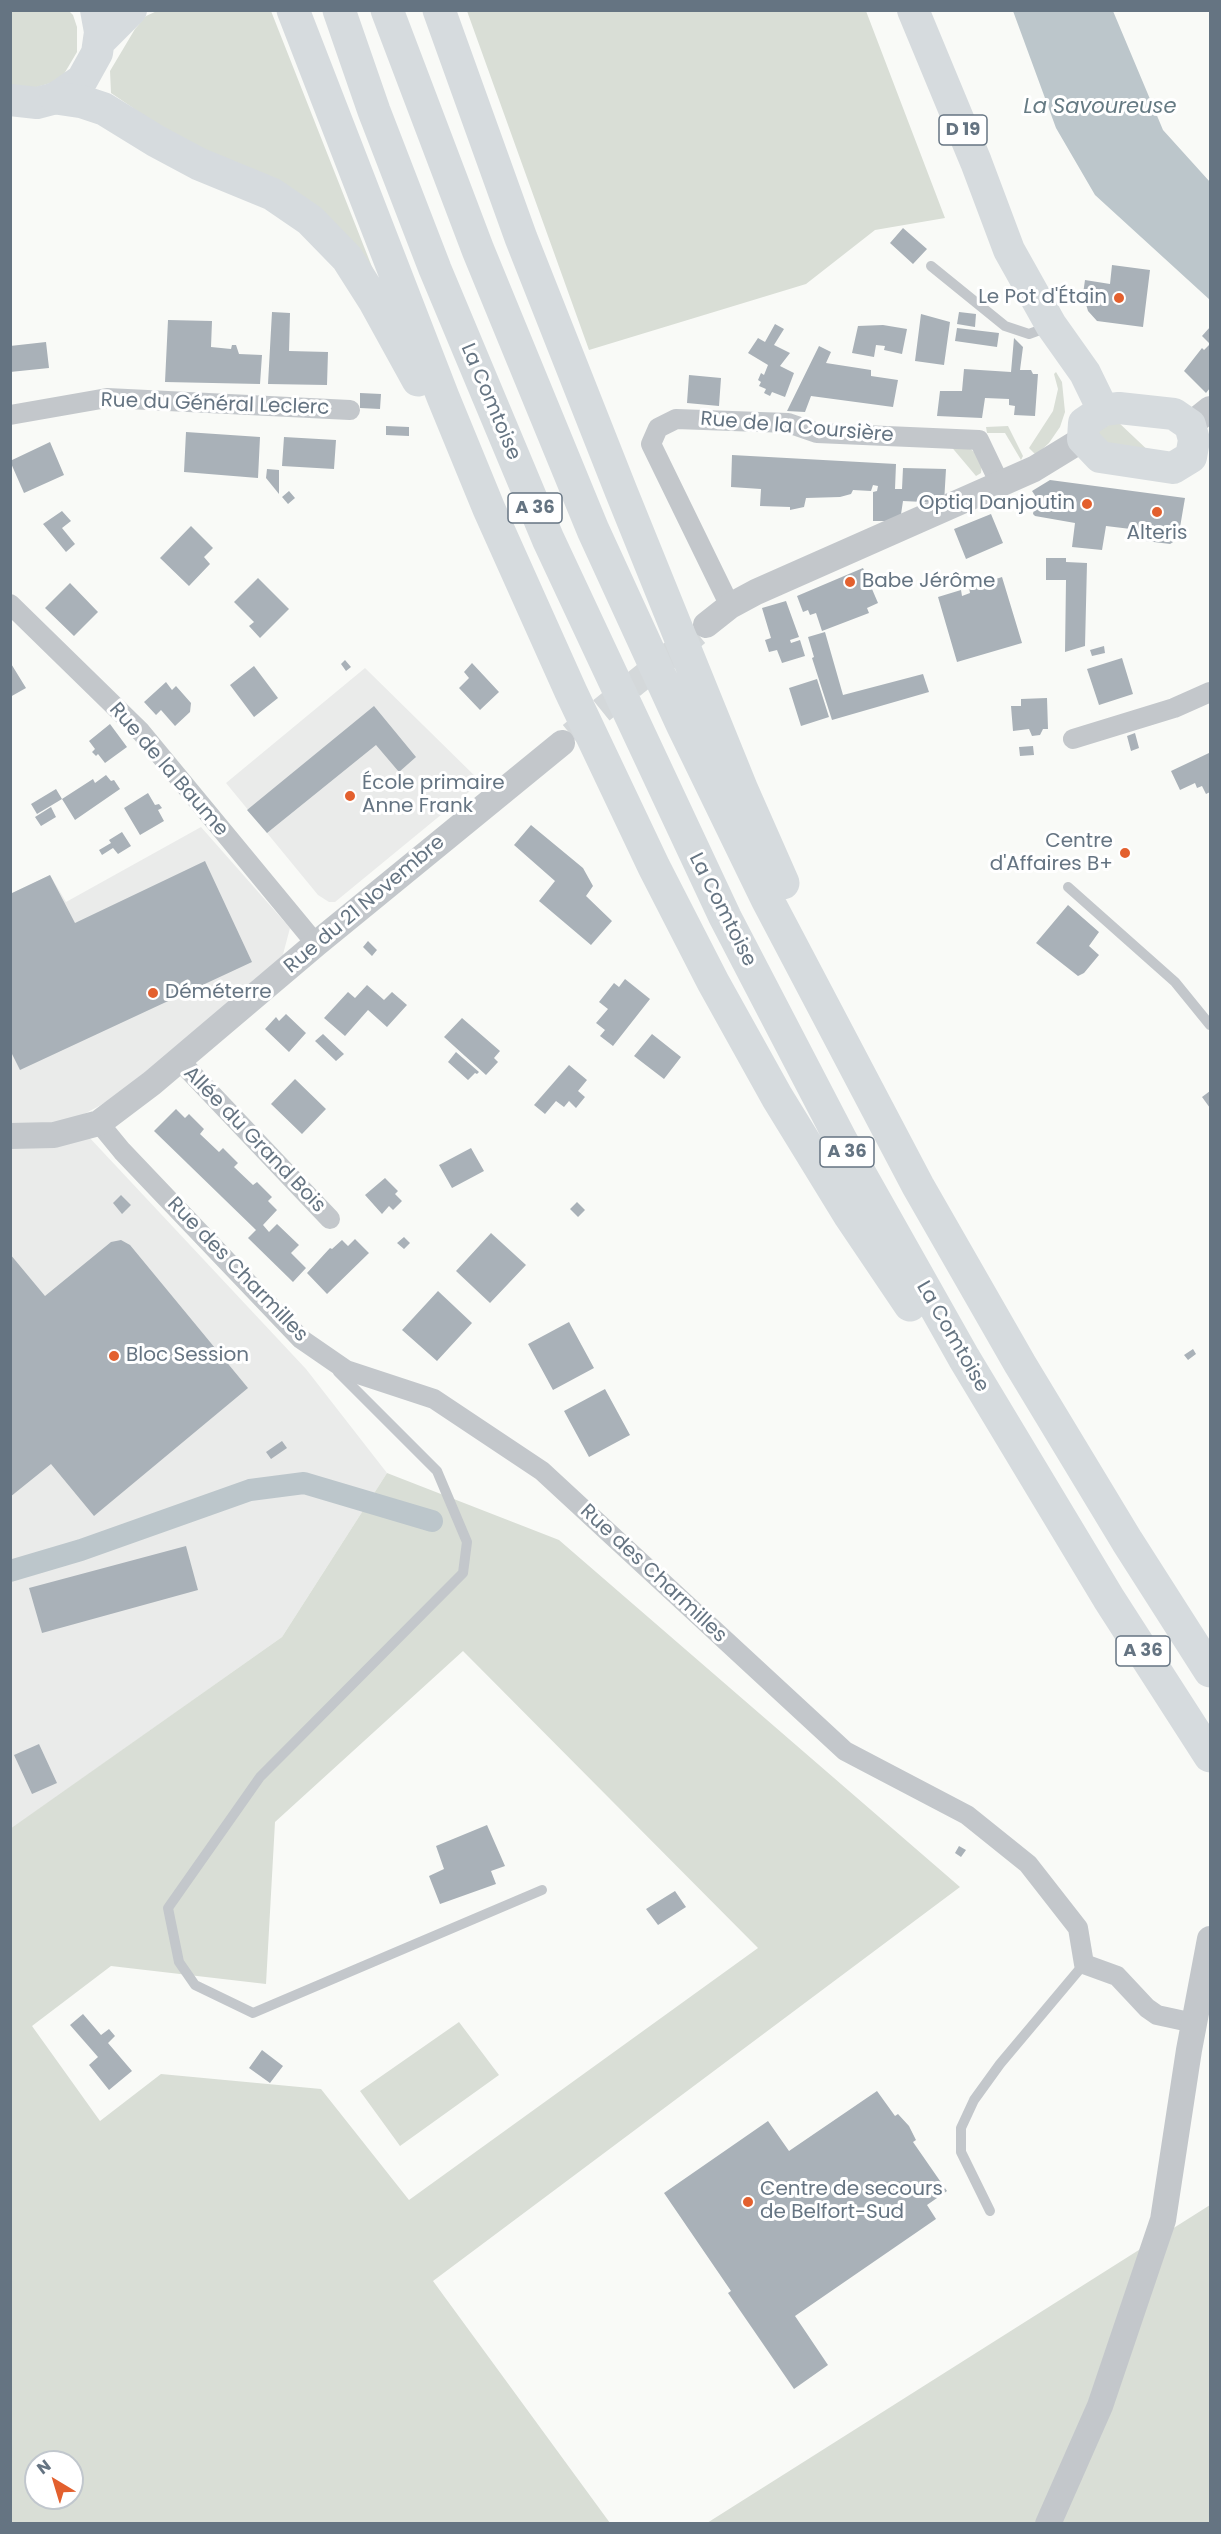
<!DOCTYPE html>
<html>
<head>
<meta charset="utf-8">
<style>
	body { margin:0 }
	#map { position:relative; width:1221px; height:2534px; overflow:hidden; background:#f9faf7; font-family:Poppins,sans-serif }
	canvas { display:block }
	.frame { position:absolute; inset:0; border:12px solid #657482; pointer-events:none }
	.north { position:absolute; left:24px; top:2450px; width:60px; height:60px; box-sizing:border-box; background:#fff; border:2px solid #c1c7cd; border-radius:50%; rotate:322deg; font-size:16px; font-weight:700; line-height:24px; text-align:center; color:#657482 }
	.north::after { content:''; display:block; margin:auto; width:21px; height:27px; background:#e3602e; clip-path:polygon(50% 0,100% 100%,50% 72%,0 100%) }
</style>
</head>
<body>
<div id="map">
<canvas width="1221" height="2534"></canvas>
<div class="frame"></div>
<div class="north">N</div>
</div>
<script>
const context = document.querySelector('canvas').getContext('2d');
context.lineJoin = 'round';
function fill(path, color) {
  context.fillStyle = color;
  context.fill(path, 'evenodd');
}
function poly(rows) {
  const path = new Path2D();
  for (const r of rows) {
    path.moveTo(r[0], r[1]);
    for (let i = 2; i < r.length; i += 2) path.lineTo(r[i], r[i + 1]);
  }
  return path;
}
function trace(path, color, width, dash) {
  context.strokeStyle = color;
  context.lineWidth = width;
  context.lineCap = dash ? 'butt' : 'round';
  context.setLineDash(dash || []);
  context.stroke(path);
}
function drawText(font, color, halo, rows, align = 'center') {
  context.font = font + ' Poppins,sans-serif';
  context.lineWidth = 6;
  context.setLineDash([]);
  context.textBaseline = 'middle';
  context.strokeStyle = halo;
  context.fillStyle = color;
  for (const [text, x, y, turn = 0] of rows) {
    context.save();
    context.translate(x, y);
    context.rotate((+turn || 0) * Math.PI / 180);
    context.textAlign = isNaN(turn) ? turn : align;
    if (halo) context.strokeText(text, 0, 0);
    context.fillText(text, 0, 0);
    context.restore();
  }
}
fill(poly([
	[365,668,481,782,335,902,329,902,318,895,226,783],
	[201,827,290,928,281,962,112,1099,73,1120,306,1369,387,1473,282,1637,11,1829,10,894,50,875,66,902]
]), '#eaebea');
fill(poly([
	[10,11,69,11,73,15,77,27,77,52,64,74,54,82,30,89,11,86],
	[157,11,271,11,374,272,225,163,161,127,111,93,110,71,135,29,146,16],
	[467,11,866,11,945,218,875,230,806,284,589,350],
	[1056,372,1062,382,1065,412,1060,427,1049,443,1036,455,1029,448,1053,411,1058,389,1054,374],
	[1117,421,1154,456,1110,446,1099,435,1098,430],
	[1008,426,1023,456,1021,460,1005,433,987,433,986,427],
	[949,444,966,446,976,453,982,464,981,473,976,476],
	[387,1473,559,1540,960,1887,433,2281,610,2523,11,2523,10,1829,282,1637],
	[463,1651,758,1948,409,2200,321,2089,161,2074,100,2121,32,2026,111,1966,266,1984,275,1822],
	[36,2462,72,2462,72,2498,36,2498],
	[459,2022,499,2075,400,2146,360,2091],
	[1210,2205,1210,2523,707,2523]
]), '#d9ded6');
fill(poly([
	[1013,11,1113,11,1163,130,1210,182,1210,300,1095,195,1056,128]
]), '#bcc6cb');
trace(poly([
	[10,1571,81,1550,250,1490,304,1483,432,1521]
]), '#bcc6cb', 22);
fill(poly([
	[903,228,927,249,913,264,890,243],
	[1112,265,1150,270,1143,327,1097,321,1088,311,1083,294,1085,280,1110,284],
	[272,312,290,313,289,351,328,352,327,385,268,384],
	[959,312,976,314,975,327,957,324],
	[921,314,950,322,944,365,915,361],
	[168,320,212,321,211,347,231,349,232,345,236,345,239,354,262,355,260,384,165,382],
	[775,324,784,329,774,345,790,353,780,366,794,373,785,397,772,392,770,396,764,393,766,389,759,386,761,382,758,380,761,373,764,375,768,365,748,353,758,338,765,342],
	[883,325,907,329,902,354,884,350,885,346,876,345,874,357,852,353,858,326],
	[1210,327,1210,388,1206,393,1184,371,1202,348,1204,350,1210,344,1202,336],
	[957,328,999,333,997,347,955,341],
	[1014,338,1023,347,1020,370,1031,370,1033,374,1038,374,1035,416,1014,415,1015,406,1009,405,1009,399,985,398,982,418,937,416,940,391,962,391,964,369,1011,372],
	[46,342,49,368,10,372,10,346],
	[819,346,831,352,826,363,871,370,871,376,898,380,893,407,811,396,805,412,787,411],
	[689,375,721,378,719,406,687,403],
	[360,393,381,394,380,409,360,408],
	[386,426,409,427,409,436,386,435],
	[186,432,260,437,258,478,184,472],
	[284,437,336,440,334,469,282,466],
	[50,442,64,475,24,493,10,461],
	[732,455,896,464,895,489,902,489,903,468,946,469,944,503,903,501,900,521,873,521,873,492,877,491,878,486,873,485,871,491,853,490,851,494,840,497,806,498,804,507,790,510,790,507,760,506,761,489,731,487],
	[267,469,279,470,279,494,266,478],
	[1050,480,1185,498,1178,539,1170,544,1138,540,1139,530,1106,526,1102,550,1072,547,1075,523,1035,516,1033,514,1036,497,1032,491],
	[289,491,295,498,288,504,282,497],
	[62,511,71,521,62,528,75,544,66,552,43,524],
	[991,514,1003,543,966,559,954,529],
	[191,526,213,548,204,557,210,564,189,586,160,558],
	[1046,558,1066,558,1066,562,1087,563,1085,646,1065,652,1066,580,1046,580],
	[863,568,878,603,867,608,869,613,822,631,816,613,810,615,808,610,803,612,797,596],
	[1002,577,1022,643,957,662,938,597,961,590,962,596,970,593,969,588],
	[258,578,289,609,260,638,249,626,254,622,234,602],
	[70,583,98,612,74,636,45,608],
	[786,601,799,637,790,640,791,643,800,640,805,656,782,663,777,650,769,652,765,640,771,638,762,608],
	[825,632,843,695,923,674,929,692,832,720,812,658,814,657,808,637],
	[1104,646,1105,653,1092,656,1090,650],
	[1122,658,1133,694,1099,705,1087,669],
	[345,660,351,667,346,671,341,664],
	[10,662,26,688,10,697],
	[472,663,499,692,480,710,459,688,469,678,464,672],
	[254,666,278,698,254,717,230,685],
	[817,679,829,717,801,726,789,688],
	[166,682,172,690,176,686,191,703,190,712,175,726,161,710,156,715,144,702],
	[1047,698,1048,729,1043,729,1040,735,1032,736,1029,729,1013,731,1011,706,1021,706,1021,699],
	[374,706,416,757,399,772,376,745,267,833,247,810],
	[110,724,127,747,105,763,98,754,96,756,92,752,95,749,89,741],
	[1135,733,1139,748,1131,751,1127,736],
	[1033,746,1034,755,1020,756,1019,747],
	[1209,753,1210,792,1206,794,1202,786,1197,788,1195,783,1180,790,1171,771],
	[106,775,111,781,114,780,120,789,75,820,62,799,37,814,31,804,56,789,62,799,93,779,95,783],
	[148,793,155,805,159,804,162,808,158,810,164,821,140,835,124,808],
	[51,807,56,817,41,826,35,817],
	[531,825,583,868,593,886,586,896,612,921,591,945,539,901,555,881,514,845],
	[122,832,131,846,118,854,113,848,102,855,99,850,111,843,109,840],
	[205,861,252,962,20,1070,10,1050,10,894,50,875,75,923],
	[1068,905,1099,932,1089,946,1099,955,1084,973,1078,976,1036,943],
	[368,941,377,950,372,956,363,947],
	[625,979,650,999,613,1046,600,1036,605,1030,596,1023,608,1009,599,1002,614,983,619,987],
	[367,985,384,1000,392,992,407,1005,387,1027,368,1010,345,1036,324,1018,348,992,355,998],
	[286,1014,306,1033,289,1052,265,1029,276,1017,279,1021],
	[462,1018,500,1051,494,1058,498,1062,486,1075,444,1037],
	[323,1034,344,1054,336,1061,315,1041],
	[652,1034,681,1057,664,1079,634,1056],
	[456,1052,479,1072,477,1074,475,1073,468,1080,448,1062],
	[569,1065,587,1080,578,1091,585,1097,576,1108,569,1101,564,1107,556,1101,545,1114,534,1105],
	[295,1079,326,1109,302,1134,271,1104],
	[1210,1091,1210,1108,1202,1097],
	[176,1109,185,1118,189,1114,204,1129,200,1134,219,1152,223,1148,238,1163,234,1167,253,1185,257,1182,272,1197,268,1201,277,1210,263,1225,269,1232,277,1224,299,1245,291,1253,306,1268,293,1282,248,1238,256,1230,154,1131],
	[471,1148,484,1171,452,1188,439,1165],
	[385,1178,398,1191,395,1194,402,1201,393,1210,389,1206,382,1214,365,1195],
	[121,1195,131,1205,122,1214,113,1203],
	[577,1202,585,1210,578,1217,570,1209],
	[491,1233,526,1265,490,1303,456,1271],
	[404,1237,410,1243,404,1249,397,1243],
	[355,1239,369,1253,327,1294,307,1273,330,1248,332,1249,342,1240,348,1246],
	[121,1240,130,1245,248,1388,94,1516,51,1464,10,1497,10,1254,45,1296,111,1242],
	[438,1291,472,1323,437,1361,402,1330],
	[569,1322,594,1368,553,1390,528,1344],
	[1193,1349,1196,1354,1188,1360,1184,1355],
	[605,1389,630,1435,589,1457,564,1411],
	[282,1441,287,1448,271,1459,266,1452],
	[186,1546,198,1590,42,1633,29,1588],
	[39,1744,57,1783,32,1794,14,1755],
	[487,1825,505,1866,491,1871,496,1884,440,1904,429,1876,444,1869,436,1846],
	[959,1846,966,1850,961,1857,955,1853],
	[675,1891,686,1907,658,1925,646,1909],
	[83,2014,101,2035,109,2029,115,2036,108,2043,132,2071,109,2090,89,2065,98,2057,70,2025],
	[262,2050,283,2066,270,2083,249,2068],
	[877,2091,895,2116,898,2114,909,2126,916,2140,913,2142,947,2191,927,2205,936,2219,795,2316,828,2365,794,2389,728,2293,731,2291,664,2193,768,2121,789,2151]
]), '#a9b1b8');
trace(poly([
	[571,735,697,633]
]), '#d4d8da', 26, [26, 13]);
trace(poly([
	[931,266,1005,326,1029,334,1048,327],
	[1068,887,1175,982,1210,1025],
	[338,1372,437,1471,467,1542,463,1573,260,1777,168,1908,179,1962,195,1985,253,2013,542,1890],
	[990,2211,961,2152,961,2128,974,2100,1000,2064,1084,1964]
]), '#c3c7cb', 10);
trace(poly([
	[10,415,107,398,350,410],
	[10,604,141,732,316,944],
	[730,606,651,444,658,428,676,419,788,423,817,433,979,440,1000,484],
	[1073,739,1174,708,1210,692],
	[179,1060,330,1219],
	[99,1123,122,1151,301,1339,346,1370,434,1399,542,1471,845,1751,967,1815,1028,1864,1078,1928,1084,1964,1117,1976,1147,2008,1157,2015,1194,2023]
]), '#c3c7cb', 20);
trace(poly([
	[1190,425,1210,409],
	[706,625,730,606,756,592,1034,469,1083,439],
	[10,1136,54,1135,99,1123,152,1083,316,944,562,743],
	[1048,2524,1100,2406,1163,2220,1189,2050,1210,1939]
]), '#c3c7cb', 26);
trace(poly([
	[913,10,976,162,1009,250,1051,325,1085,373,1103,410],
	[99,42,131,10],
	[10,100,37,103,56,98,82,80,97,53,100,32,96,10],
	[1119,408,1174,414,1190,425,1194,440,1191,457,1173,468,1100,457,1083,439,1084,423,1103,410,1119,408]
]), '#d6dbde', 32);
trace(poly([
	[293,10,443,397,489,509,571,692,654,867,713,982,777,1097,850,1216,910,1305],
	[339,10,374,111,435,269,548,539,725,917,841,1140,964,1358,1109,1599,1210,1756],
	[387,10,478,250,593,530,682,724,767,899,918,1186,1020,1364,1127,1541,1210,1671],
	[439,10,521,238,621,491,742,790,783,883],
	[56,98,83,102,104,109,156,141,199,164,272,194,310,220,347,258,375,302,418,380]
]), '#d6dbde', 33);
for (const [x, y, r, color] of [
	[1119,298,6,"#e3602e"],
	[1087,504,6,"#e3602e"],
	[1157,512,6,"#e3602e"],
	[850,582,6,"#e3602e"],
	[350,796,6,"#e3602e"],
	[1125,853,6,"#e3602e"],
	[153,993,6,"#e3602e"],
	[114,1356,6,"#e3602e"],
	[748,2202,6,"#e3602e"]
]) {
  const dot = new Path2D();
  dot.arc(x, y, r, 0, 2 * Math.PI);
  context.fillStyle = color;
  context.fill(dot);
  trace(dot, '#fff', 2);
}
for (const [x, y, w] of [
	[963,130,48],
	[535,508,54],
	[847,1152,54],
	[1143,1651,54]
]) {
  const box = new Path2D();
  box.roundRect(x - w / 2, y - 15, w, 30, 4.5);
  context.fillStyle = '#fff';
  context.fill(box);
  trace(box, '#657482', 1.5);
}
drawText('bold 18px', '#657482', null, [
	["D 19",963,130],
	["A 36",535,508],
	["A 36",847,1152],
	["A 36",1143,1651]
]);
drawText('20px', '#657482', '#fff', [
	["Le Pot d'Étain",1107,298,"right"],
	["Optiq Danjoutin",1075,504,"right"],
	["Alteris",1157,534,"center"],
	["Babe Jérôme",862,582],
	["École primaire",362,784],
	["Anne Frank",362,807],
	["Centre",1113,842,"right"],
	["d'Affaires B+",1113,865,"right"],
	["Déméterre",165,993],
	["Bloc Session",126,1356],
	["Centre de secours",760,2190],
	["de Belfort-Sud",760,2213]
], 'left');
drawText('20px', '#657482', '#fff', [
	["La Comtoise",490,402,67],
	["Rue du Général Leclerc",215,405,2],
	["Rue de la Coursière",797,428,5],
	["Rue de la Baume",168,770,49],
	["Rue du 21 Novembre",365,905,-40],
	["La Comtoise",722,910,63],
	["Allée du Grand Bois",254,1140,46],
	["Rue des Charmilles",237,1270,46],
	["La Comtoise",952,1337,60],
	["Rue des Charmilles",653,1574,43]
]);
drawText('italic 21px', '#657a83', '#fff', [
	["La Savoureuse",1100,108]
]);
</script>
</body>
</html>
